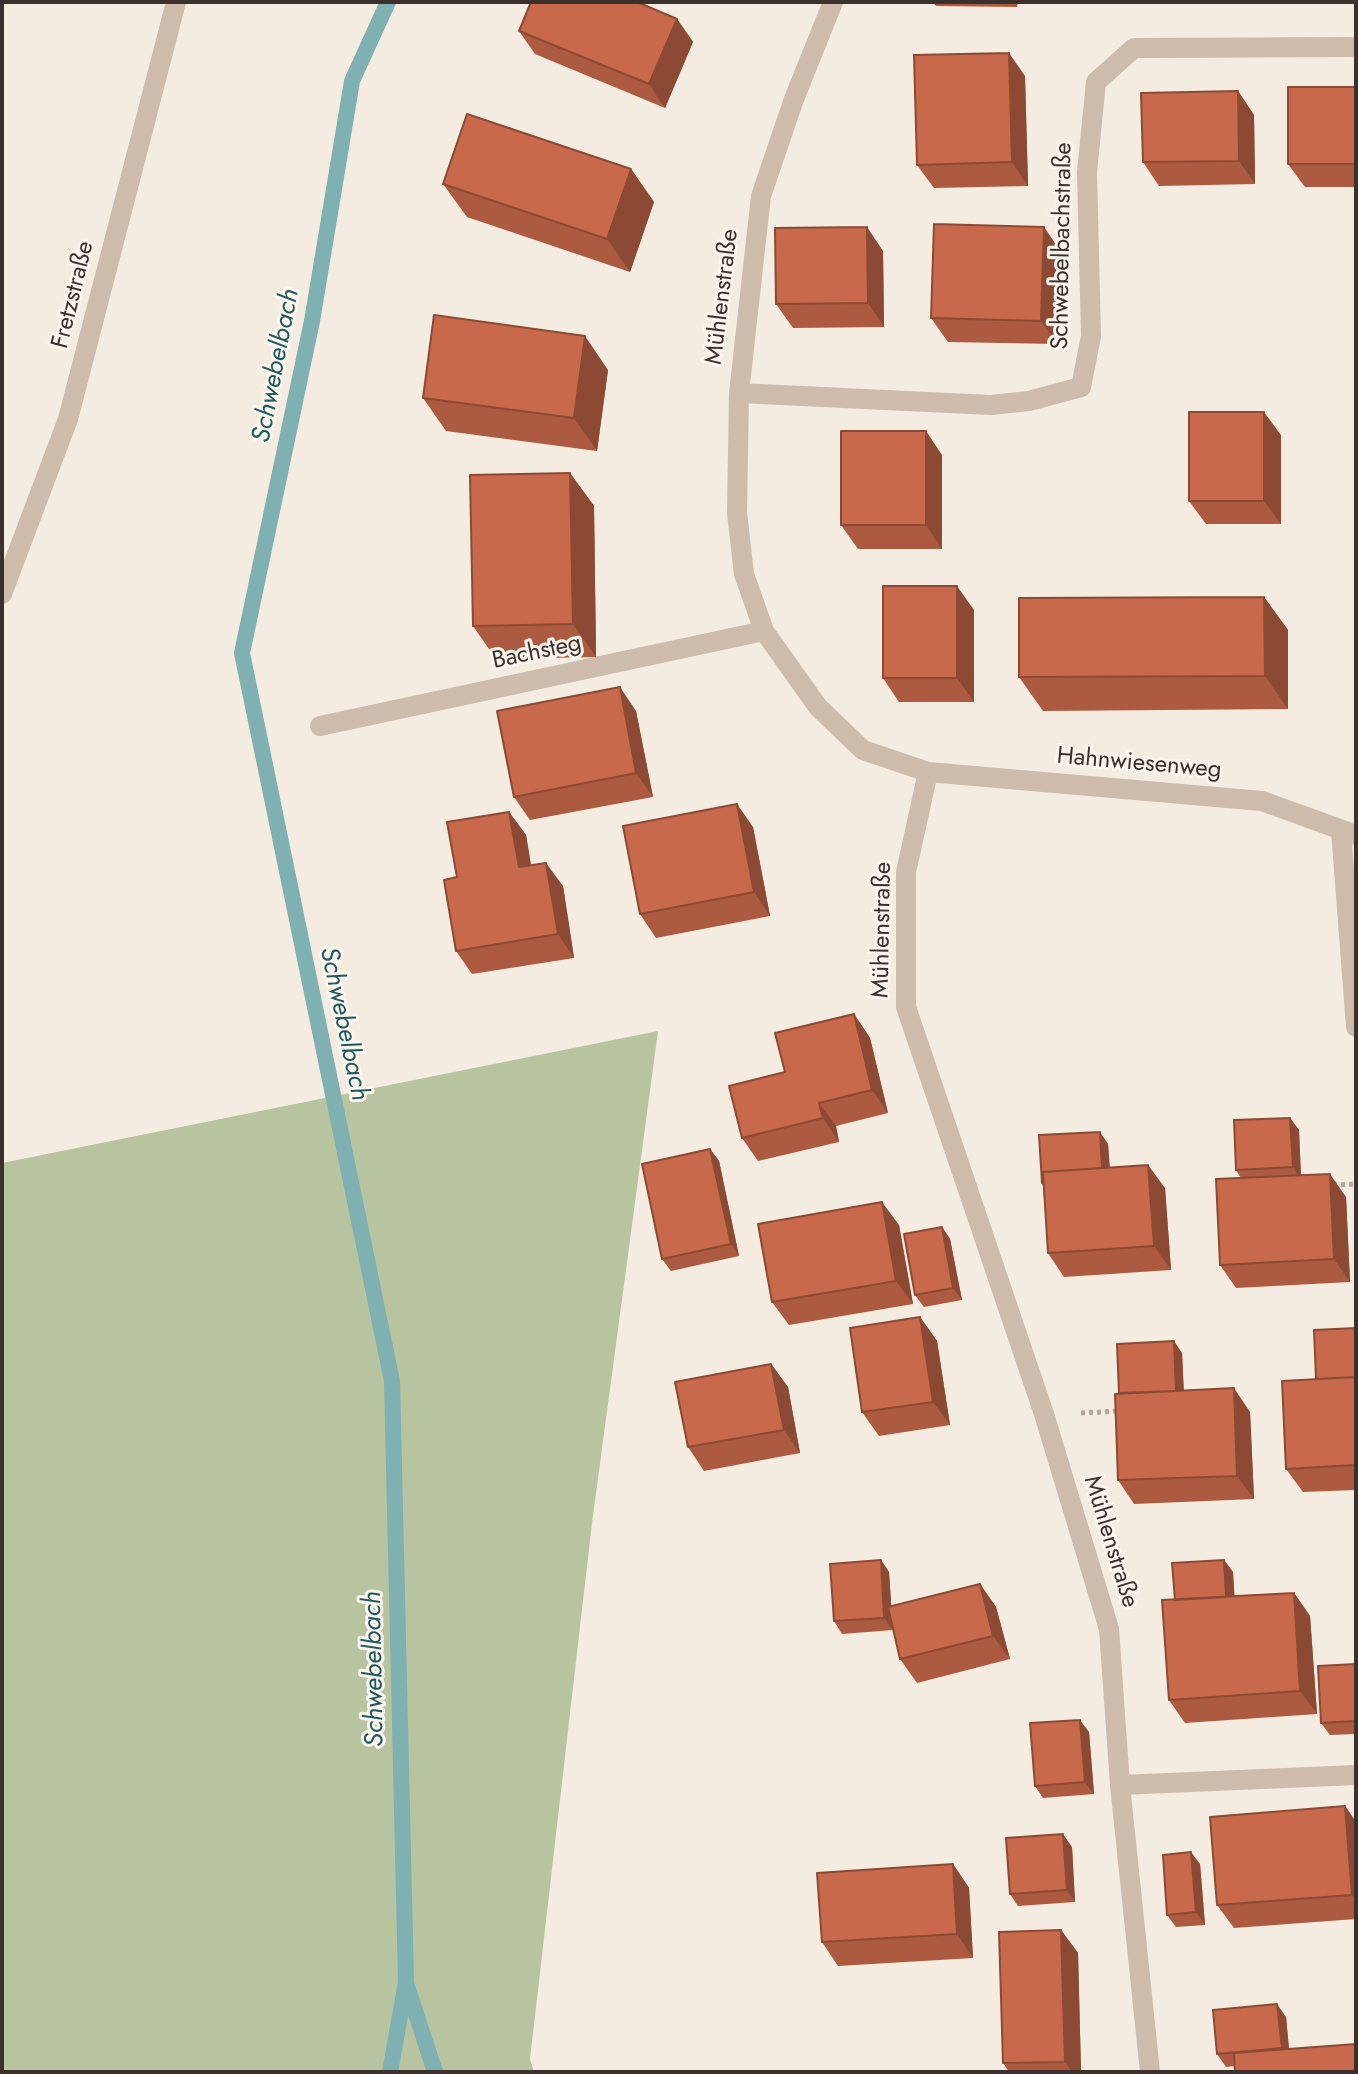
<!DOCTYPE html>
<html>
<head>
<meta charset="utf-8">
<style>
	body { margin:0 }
	#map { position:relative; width:1358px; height:2074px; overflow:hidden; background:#f4ebe1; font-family:Jost,sans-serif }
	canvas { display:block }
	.frame { position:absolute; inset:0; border:4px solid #3b302b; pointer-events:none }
</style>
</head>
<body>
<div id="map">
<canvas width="1358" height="2074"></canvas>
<div class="frame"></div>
</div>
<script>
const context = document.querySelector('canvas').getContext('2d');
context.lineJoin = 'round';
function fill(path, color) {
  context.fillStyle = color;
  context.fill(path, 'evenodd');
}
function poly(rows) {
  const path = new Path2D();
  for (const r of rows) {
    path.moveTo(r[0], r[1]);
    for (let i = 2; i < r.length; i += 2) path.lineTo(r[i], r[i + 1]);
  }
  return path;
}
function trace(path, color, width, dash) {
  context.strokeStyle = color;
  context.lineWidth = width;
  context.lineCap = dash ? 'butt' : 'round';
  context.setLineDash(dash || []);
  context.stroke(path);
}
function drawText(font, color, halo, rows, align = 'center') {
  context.font = font + ' Jost,sans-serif';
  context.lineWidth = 6;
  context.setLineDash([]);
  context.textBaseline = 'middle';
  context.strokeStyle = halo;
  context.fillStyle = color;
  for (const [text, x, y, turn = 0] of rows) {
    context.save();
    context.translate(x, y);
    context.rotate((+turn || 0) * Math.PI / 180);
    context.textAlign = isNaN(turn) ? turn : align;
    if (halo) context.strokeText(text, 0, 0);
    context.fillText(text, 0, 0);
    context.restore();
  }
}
fill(poly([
	[658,1031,592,1523,530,2059,534,2072,2,2072,2,1163]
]), '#b8c4a0');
trace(poly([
	[388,2,352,81,312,321,242,653,392,1381,406,1982,390,2072],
	[407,1986,435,2072]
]), '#7fb0b2', 16);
trace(poly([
	[1333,1185,1356,1184],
	[1081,1413,1119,1411]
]), '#b9a596', 5, [4, 4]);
trace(poly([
	[320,726,764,631]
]), '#cdbbac', 20);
trace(poly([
	[833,2,794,99,761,196,739,393,737,513,744,574,764,631,818,707,863,750,928,772,906,872,906,1007,1044,1414,1109,1629,1120,1785,1150,2072],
	[739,393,991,405,1029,401,1081,387,1091,336,1087,172,1096,82,1134,48,1356,47],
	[2,594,68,419,176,2],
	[928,772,1262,801,1356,835],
	[1341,830,1356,1027],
	[1120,1785,1356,1775]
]), '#cdbbac', 20);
fill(poly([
	[933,2,1018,2,1017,7,936,6],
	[677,19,693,42,665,108,535,54,519,31],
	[1025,76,1028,186,934,188,917,165],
	[1356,87,1356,187,1305,187,1288,164],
	[1238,91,1254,115,1255,184,1159,186,1143,162],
	[631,169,654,202,630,272,467,217,443,184],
	[1044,227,1060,251,1057,344,948,342,931,318],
	[883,251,884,327,793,328,776,304],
	[608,370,597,451,446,431,423,398],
	[1281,435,1281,524,1206,524,1189,501],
	[942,455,942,549,858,549,841,525],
	[570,473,594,506,596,657,496,659,473,626],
	[1264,597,1288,630,1288,709,1043,711,1019,677],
	[974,610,974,702,899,702,883,678],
	[636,711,653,797,530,820,514,797],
	[509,812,526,835,531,865,563,886,574,958,472,974,456,951,457,877],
	[753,827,770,916,656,938,640,914],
	[854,1014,870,1038,888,1113,836,1126,839,1142,758,1161,742,1138,785,1072],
	[1290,1118,1299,1130,1301,1175,1346,1197,1350,1282,1236,1288,1220,1265,1241,1178,1236,1170],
	[1108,1144,1110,1168,1165,1188,1171,1270,1064,1277,1048,1253,1043,1186,1042,1183],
	[710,1149,719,1161,739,1256,671,1271,662,1259],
	[899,1225,913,1304,789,1325,772,1302],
	[942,1227,950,1239,962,1300,924,1307,915,1295],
	[920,1317,937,1341,950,1425,879,1436,862,1412],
	[1356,1328,1356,1490,1303,1492,1286,1469,1316,1379],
	[1182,1353,1184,1391,1250,1412,1254,1499,1134,1504,1118,1480,1119,1393],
	[771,1364,788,1387,800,1453,704,1471,688,1447],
	[881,1560,889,1572,891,1606,980,1584,996,1607,1010,1659,917,1683,900,1659,893,1630,842,1634,834,1621],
	[1224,1560,1233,1572,1234,1596,1294,1593,1310,1616,1317,1714,1185,1723,1169,1700,1175,1600],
	[1356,1664,1356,1734,1330,1735,1321,1723],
	[1089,1732,1094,1794,1043,1798,1035,1786],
	[1345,1806,1356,1822,1356,1919,1234,1928,1217,1905],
	[1072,1847,1075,1902,1018,1906,1010,1894],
	[953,1864,969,1888,973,1958,838,1966,822,1942],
	[1200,1864,1205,1925,1176,1927,1167,1915],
	[1061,1930,1078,1953,1081,2072,1009,2072,1003,2063],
	[1286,2017,1289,2049,1235,2066,1226,2067,1217,2054]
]), '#ac5a40');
fill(poly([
	[677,19,693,42,665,108,649,84],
	[1009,53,1025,76,1028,186,1012,162],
	[1238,91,1254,115,1255,184,1239,161],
	[631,169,654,202,630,272,607,239],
	[867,227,883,251,884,327,868,303],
	[1044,227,1060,251,1057,344,1041,321],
	[585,336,608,370,597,451,574,418],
	[1264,412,1281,435,1281,524,1264,501],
	[926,431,942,455,942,549,926,525],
	[570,473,594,506,596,657,573,624],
	[957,586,974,610,974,702,957,678],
	[1264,597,1288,630,1288,709,1265,676],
	[620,687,636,711,653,797,636,773],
	[737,804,753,827,770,916,754,892],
	[509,812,526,835,535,890,519,867],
	[546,863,563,886,574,958,558,934],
	[854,1014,870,1038,888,1113,872,1090],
	[819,1103,836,1126,839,1142,823,1118],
	[1290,1118,1299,1130,1301,1180,1293,1167],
	[1100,1132,1108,1144,1111,1192,1103,1180],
	[710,1149,719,1161,739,1256,731,1244],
	[1148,1165,1165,1188,1171,1270,1154,1246],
	[1330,1174,1346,1197,1350,1282,1334,1259],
	[882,1202,899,1225,913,1304,896,1281],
	[942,1227,950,1239,962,1300,953,1288],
	[920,1317,937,1341,950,1425,933,1402],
	[1174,1341,1182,1353,1184,1403,1176,1391],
	[771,1364,788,1387,800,1453,784,1430],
	[1234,1388,1250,1412,1254,1499,1237,1476],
	[881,1560,889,1572,893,1630,884,1618],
	[1224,1560,1233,1572,1236,1620,1227,1608],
	[980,1584,996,1607,1010,1659,993,1636],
	[1294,1593,1310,1616,1317,1714,1300,1691],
	[1080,1720,1089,1732,1094,1794,1085,1782],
	[1345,1806,1356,1822,1356,1901,1352,1895],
	[1063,1834,1072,1847,1075,1902,1067,1890],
	[1191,1852,1200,1864,1205,1925,1196,1912],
	[953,1864,969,1888,973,1958,957,1934],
	[1061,1930,1078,1953,1081,2072,1072,2072,1065,2062],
	[1277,2004,1286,2017,1290,2060,1282,2048]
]), '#8c4a34');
const building = poly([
	[531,2,637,2,677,19,649,84,519,31,531,2],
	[1009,53,1012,162,917,165,914,55,1009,53],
	[1288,87,1356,87,1356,164,1288,164,1288,87],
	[1238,91,1239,161,1143,162,1141,93,1238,91],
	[467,114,631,169,607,239,443,184,467,114],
	[934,224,1044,227,1041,321,931,318,934,224],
	[867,227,868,303,776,304,775,228,867,227],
	[434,315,585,336,574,418,423,398,434,315],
	[1189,412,1264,412,1264,501,1189,501,1189,412],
	[841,431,926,431,926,525,841,525,841,431],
	[570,473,573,624,473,626,470,475,570,473],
	[883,586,957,586,957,678,883,678,883,586],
	[1264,597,1265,676,1019,677,1019,598,1264,597],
	[620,687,636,773,514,797,497,711,620,687],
	[737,804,754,892,640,914,623,826,737,804],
	[509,812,519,867,546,863,558,934,456,951,444,880,457,877,447,822,509,812],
	[854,1014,872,1090,819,1103,823,1118,742,1138,729,1086,785,1072,775,1033,854,1014],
	[1290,1118,1293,1167,1236,1170,1234,1120,1290,1118],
	[1100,1132,1102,1168,1043,1172,1043,1183,1042,1183,1039,1135,1100,1132],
	[710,1149,731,1244,662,1259,642,1164,710,1149],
	[1148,1165,1154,1246,1048,1253,1043,1172,1148,1165],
	[1330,1174,1334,1259,1220,1265,1216,1179,1330,1174],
	[882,1202,896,1281,772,1302,758,1224,882,1202],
	[942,1227,953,1288,915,1295,904,1234,942,1227],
	[920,1317,933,1402,862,1412,850,1328,920,1317],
	[1356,1328,1356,1377,1316,1379,1314,1330,1356,1328],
	[1174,1341,1176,1391,1119,1393,1117,1344,1174,1341],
	[771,1364,784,1430,688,1447,675,1382,771,1364],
	[1356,1377,1356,1465,1286,1469,1282,1381,1356,1377],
	[1234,1388,1237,1476,1118,1480,1115,1394,1234,1388],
	[881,1560,884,1618,834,1621,830,1564,881,1560],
	[1224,1560,1226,1597,1175,1600,1172,1563,1224,1560],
	[980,1584,993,1636,900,1659,888,1607,980,1584],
	[1294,1593,1300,1691,1169,1700,1162,1600,1294,1593],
	[1356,1664,1356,1721,1321,1723,1318,1666,1356,1664],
	[1080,1720,1085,1782,1035,1786,1030,1723,1080,1720],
	[1345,1806,1352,1895,1217,1905,1210,1817,1345,1806],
	[1063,1834,1067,1890,1010,1894,1006,1838,1063,1834],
	[1191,1852,1196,1912,1167,1915,1163,1855,1191,1852],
	[953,1864,957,1934,822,1942,817,1873,953,1864],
	[1061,1930,1065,2062,1003,2063,999,1932,1061,1930],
	[1277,2004,1282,2048,1217,2054,1213,2010,1277,2004],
	[1356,2044,1356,2072,1235,2072,1234,2053,1356,2044]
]);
fill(building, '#c8694b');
trace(building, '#8c4a34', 2);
drawText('24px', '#3b302b', '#fbf5ee', [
	["Schwebelbachstraße",1063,246,-89],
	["Fretzstraße",74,295,-76],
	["Mühlenstraße",723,297,-83],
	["Bachsteg",537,653,-12],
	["Hahnwiesenweg",1139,764,5],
	["Mühlenstraße",883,930,-89],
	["Mühlenstraße",1110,1542,73]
]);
drawText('italic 26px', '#1f5a5e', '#fbf5ee', [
	["Schwebelbach",277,366,-79],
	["Schwebelbach",343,1024,78],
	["Schwebelbach",375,1669,-91]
]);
</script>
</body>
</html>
